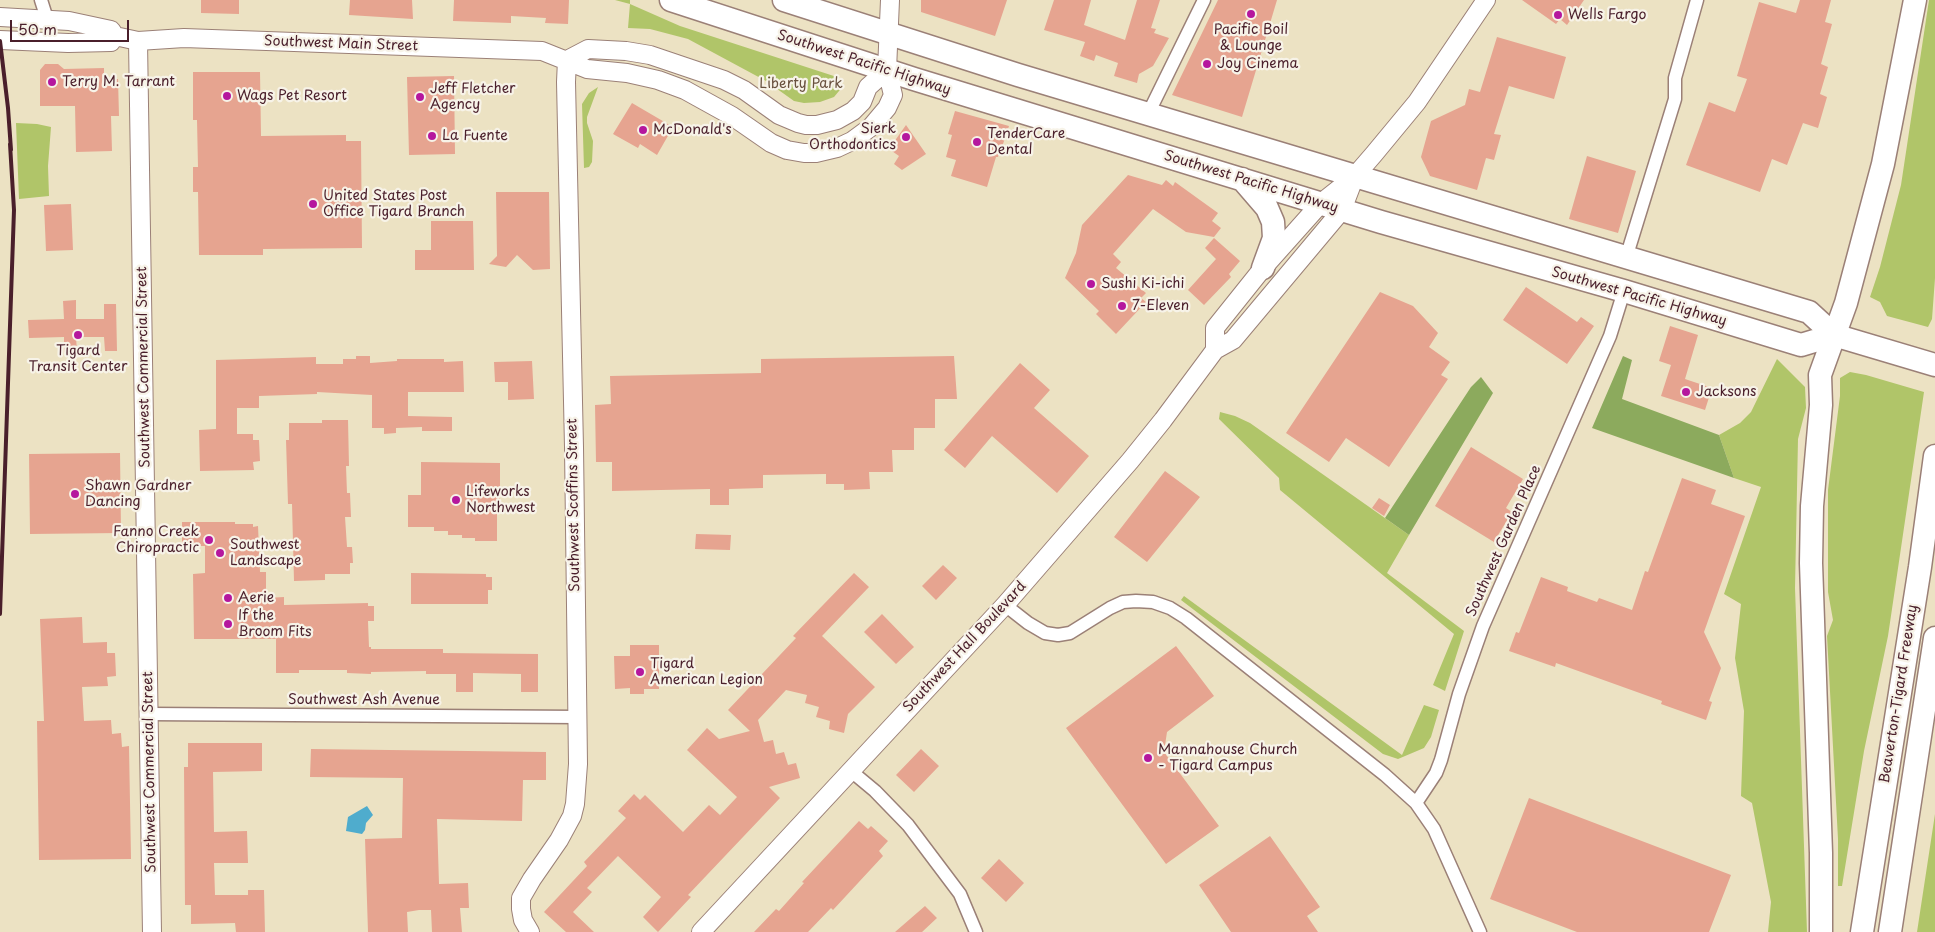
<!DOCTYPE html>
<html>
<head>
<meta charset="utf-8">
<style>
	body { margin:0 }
	#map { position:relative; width:1935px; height:932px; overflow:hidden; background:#ece2c3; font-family:"Playpen Sans",sans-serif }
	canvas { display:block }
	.scale { position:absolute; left:10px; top:20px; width:119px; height:22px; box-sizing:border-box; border:2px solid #4a1f2b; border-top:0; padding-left:6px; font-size:15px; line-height:18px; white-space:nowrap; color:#4a1f2b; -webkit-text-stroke:4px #f7f3e8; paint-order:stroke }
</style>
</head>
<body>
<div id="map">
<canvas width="1935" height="932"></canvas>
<div class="scale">50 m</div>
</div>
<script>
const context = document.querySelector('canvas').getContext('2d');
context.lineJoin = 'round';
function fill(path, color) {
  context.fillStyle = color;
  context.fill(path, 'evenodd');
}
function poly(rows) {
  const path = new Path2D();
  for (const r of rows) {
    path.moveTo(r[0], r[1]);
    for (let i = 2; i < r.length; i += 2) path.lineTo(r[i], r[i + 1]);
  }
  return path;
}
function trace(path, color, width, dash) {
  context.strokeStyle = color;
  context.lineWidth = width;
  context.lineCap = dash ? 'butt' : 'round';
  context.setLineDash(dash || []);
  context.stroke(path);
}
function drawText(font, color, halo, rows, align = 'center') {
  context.font = font + ' "Playpen Sans",sans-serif';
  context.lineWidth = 4.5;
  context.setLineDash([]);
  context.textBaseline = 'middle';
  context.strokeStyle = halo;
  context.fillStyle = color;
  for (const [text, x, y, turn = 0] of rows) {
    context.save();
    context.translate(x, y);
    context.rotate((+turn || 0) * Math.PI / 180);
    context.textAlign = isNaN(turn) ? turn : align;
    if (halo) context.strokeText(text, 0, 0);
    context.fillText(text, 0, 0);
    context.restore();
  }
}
fill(poly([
	[615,0,630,0,630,4,680,26,840,78,840,84,844,85,834,97,820,102,804,103,794,101,766,81,688,39,650,29,628,28,630,4],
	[1929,0,1935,0,1935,278,1932,319,1928,327,1887,316,1880,302,1870,297,1880,267,1901,185],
	[598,87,587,117,587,123,593,141,592,162,589,167,584,168,582,104,589,93],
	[16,123,37,124,51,127,48,166,49,196,19,199],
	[1777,359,1805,387,1806,408,1798,439,1795,588,1807,932,1768,932,1771,902,1752,803,1741,796,1744,711,1735,658,1741,604,1724,594,1761,487,1734,478,1719,435,1740,423,1751,412],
	[1850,372,1866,375,1924,392,1888,636,1864,751,1842,886,1838,886,1838,839,1827,636,1833,620,1828,592,1828,490,1840,396,1840,378],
	[1220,412,1235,416,1250,423,1409,535,1387,573,1464,631,1445,691,1433,685,1454,634,1280,490,1279,478,1219,419],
	[1184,596,1402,755,1424,705,1439,710,1431,737,1424,748,1398,759,1383,754,1181,600],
	[1935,814,1935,932,1917,932]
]), '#b0c569');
fill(poly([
	[1623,356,1632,360,1622,399,1719,435,1734,478,1592,428],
	[1481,377,1493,393,1409,535,1385,518,1471,387]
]), '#8caa5d');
fill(poly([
	[367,806,373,815,366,823,365,830,362,834,346,831,348,817]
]), '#4faccd');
fill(poly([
	[201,0,239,0,239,14,201,13],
	[350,0,412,0,413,19,349,15],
	[454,0,569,0,568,24,545,23,546,18,511,16,511,23,453,21],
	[921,0,1007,0,995,36,921,12],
	[1054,0,1091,0,1084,25,1125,40,1137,0,1160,0,1151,28,1156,29,1154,33,1169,38,1153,66,1139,74,1137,83,1114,76,1118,63,1096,55,1094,61,1080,56,1085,42,1044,30],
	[1218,0,1277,0,1242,117,1172,95],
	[1522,0,1584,0,1567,25,1560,19,1556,24],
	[1800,0,1831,0,1825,22,1832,24,1821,64,1828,67,1820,94,1827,97,1818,128,1803,123,1787,165,1772,159,1760,192,1686,165,1709,102,1735,112,1747,79,1737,76,1759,2,1796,13],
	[1497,37,1566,57,1554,99,1509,86,1494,134,1501,135,1494,160,1486,158,1477,190,1430,176,1421,157,1431,121,1465,105,1469,89,1480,92],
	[45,64,58,64,64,69,104,68,104,79,118,79,119,116,111,116,112,151,76,152,75,106,40,106,40,70],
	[193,72,260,72,261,136,346,135,346,141,361,141,362,248,263,249,263,255,199,255,198,192,193,192,193,167,198,167,197,120,193,120],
	[454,76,455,154,409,155,407,77],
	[632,103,673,127,657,155,640,144,638,148,613,134],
	[955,111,1009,126,1001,150,1000,150,998,157,996,157,987,187,951,176,956,160,946,157,952,135,948,134],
	[906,125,926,154,902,170,894,164,899,156,889,149],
	[1587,156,1636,171,1618,233,1569,219],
	[1128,175,1162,185,1166,180,1173,186,1175,182,1218,213,1212,221,1221,228,1214,237,1186,232,1153,209,1113,254,1121,262,1116,268,1146,293,1141,298,1146,302,1116,334,1096,314,1099,311,1065,278,1076,253,1082,225],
	[496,192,549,192,550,269,533,270,517,255,506,267,489,264,497,256],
	[71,204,73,250,46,251,44,205],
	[431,221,473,221,474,270,415,270,415,250,431,250],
	[1214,238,1240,261,1229,274,1231,277,1204,305,1188,290,1216,259,1205,248],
	[1526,287,1577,322,1581,317,1594,326,1567,364,1503,320],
	[1380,292,1413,306,1438,333,1429,347,1450,362,1441,375,1448,379,1389,467,1346,438,1329,462,1286,433],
	[76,300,76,319,104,319,104,304,116,304,117,351,105,351,104,337,76,337,77,352,64,352,64,337,29,338,28,320,64,319,63,301],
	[1670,326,1698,335,1685,379,1712,388,1705,410,1661,396,1671,365,1659,361],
	[356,356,370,356,370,363,397,361,397,359,444,359,444,362,463,361,464,392,408,392,408,416,452,417,452,431,422,431,422,427,396,428,396,433,384,434,384,428,372,428,372,395,317,392,317,394,259,396,259,408,237,408,237,434,253,434,253,440,259,440,260,461,253,462,254,470,200,471,199,430,216,429,216,360,316,357,316,364,343,364,343,359,356,359],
	[954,356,957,399,935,399,935,428,914,428,914,450,892,450,893,472,869,472,870,489,844,490,844,484,826,484,826,474,763,475,763,488,729,489,729,505,710,505,710,489,612,491,612,462,596,462,595,405,611,404,610,376,761,373,761,359],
	[532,361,534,399,508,400,508,382,495,382,494,362],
	[1020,363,1050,390,1034,408,1089,456,1057,493,992,436,965,468,944,450],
	[322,420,348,420,349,466,346,466,347,493,350,493,351,517,345,517,347,547,352,547,353,563,350,563,350,574,325,574,325,580,294,581,292,504,288,504,286,440,289,440,289,423,322,423],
	[1471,447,1523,479,1506,508,1512,512,1494,542,1435,506],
	[120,453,121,533,30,534,29,454],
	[421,462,500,463,500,514,497,514,497,541,475,541,475,538,462,538,462,535,448,535,448,531,434,531,434,527,408,527,408,495,421,495],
	[1165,471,1200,497,1147,562,1114,537],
	[1682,478,1716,490,1711,504,1745,516,1704,632,1721,668,1709,701,1712,702,1706,720,1661,704,1662,701,1556,663,1555,667,1509,651,1516,632,1519,633,1541,577,1568,587,1567,591,1597,602,1599,598,1632,610,1645,571,1648,572],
	[1379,498,1390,505,1384,516,1372,508],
	[182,522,235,522,235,524,253,524,253,527,258,526,260,572,266,572,266,598,284,597,284,605,368,603,368,606,374,606,374,621,368,621,369,647,371,647,371,649,443,649,443,653,538,654,538,692,521,692,521,674,473,673,473,692,456,692,456,674,426,674,426,671,371,672,371,674,347,673,347,670,299,670,299,673,276,673,276,639,194,639,193,574,205,573,205,546,182,546],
	[696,534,731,535,730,550,695,549],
	[943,565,957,578,936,600,922,586],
	[411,573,486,574,486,577,492,577,492,590,488,590,488,604,411,604],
	[854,573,869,587,822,636,875,687,848,714,844,733,829,729,830,721,816,717,819,707,805,703,807,695,786,690,758,720,764,742,773,740,776,754,784,752,788,765,796,763,800,778,769,787,780,798,688,895,691,897,658,932,643,917,661,897,618,856,587,888,592,892,573,912,594,932,566,932,544,912,587,866,584,862,626,818,618,811,634,794,640,800,645,795,683,832,709,805,720,815,737,797,687,750,707,728,719,739,750,731,728,710,796,638,793,636],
	[882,614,914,647,896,664,864,632],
	[82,617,83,643,107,642,107,653,115,653,116,676,107,677,108,686,82,687,84,721,111,720,112,734,121,733,122,747,129,746,131,859,39,860,37,721,44,721,40,619],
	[630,645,659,645,659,689,644,689,644,694,630,694,630,688,615,689,614,656,630,656],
	[1176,646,1214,696,1167,732,1164,752,1219,826,1166,864,1066,728],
	[188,743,262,743,262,771,213,772,214,832,247,831,248,863,214,863,215,895,248,895,248,890,264,890,265,932,236,932,235,923,191,924,191,905,185,905,184,767,188,767],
	[311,749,546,752,546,780,523,780,522,821,437,819,439,884,468,883,469,908,460,908,462,932,432,932,431,910,419,910,407,912,408,932,368,932,365,839,402,838,403,778,310,777],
	[921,749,939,766,914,792,896,775],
	[1529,798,1731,875,1709,932,1577,932,1490,899],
	[859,821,868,829,871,826,888,841,879,851,883,856,833,910,831,908,808,932,754,932,776,909,779,911,804,883,802,882],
	[1270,836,1320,907,1307,916,1318,932,1231,932,1199,885],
	[999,859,1024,883,1006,902,981,878],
	[925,906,937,918,922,932,895,932]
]), '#e6a490');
const street = poly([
	[41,0,47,19],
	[1148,114,1204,0],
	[1626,258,1675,99,1675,78,1697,0],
	[1005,605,1028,623,1045,633,1058,635,1070,633,1110,608,1123,602,1136,601,1153,602,1170,608,1186,618,1385,775,1416,803,1434,829,1480,932],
	[149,714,579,717],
	[851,771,875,791,908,825,960,894,976,932],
	[1416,803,1436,773,1441,760,1459,694,1483,626,1610,336,1624,291]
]);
const secondary = poly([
	[0,17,69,21,111,30,115,36,138,41,184,38,542,51,587,69,627,73,658,80,685,90,732,116,771,143,787,150,804,153,816,153,837,148,852,141,871,127,887,108,893,95,887,70,890,0],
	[0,40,68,43,111,42,115,36],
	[138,41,152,932],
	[567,60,588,49,626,51,650,55,724,80,744,90,779,115,798,123,806,125,817,125,837,120,853,111,862,102,868,87,887,70],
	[1215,350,1215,328,1263,268,1321,203,1355,176,1374,154,1417,102,1486,0],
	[530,932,523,920,521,909,521,898,532,879,559,840,572,816,575,804,578,764,574,447,566,82,567,60],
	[701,932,1005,605,1130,461,1163,420,1215,350,1233,340,1342,210,1355,176]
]);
const highway = poly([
	[671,0,914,79,1381,222,1624,291,1801,345,1834,335],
	[784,0,1018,75,1809,312,1834,335,1935,365],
	[1242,179,1267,208,1273,222,1274,238,1263,268],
	[1821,932,1821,853,1811,563,1812,506,1821,405,1820,375,1846,303,1883,164,1915,0],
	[1862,932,1920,567,1935,456],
	[1890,932,1935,638]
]);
trace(street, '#9b8077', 15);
trace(secondary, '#9b8077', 20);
trace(highway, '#9b8077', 25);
trace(street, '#fff', 12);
trace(secondary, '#fff', 18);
trace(highway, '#fff', 22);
trace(poly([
	[0,41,8,108,11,150],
	[0,614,14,210,10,144]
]), '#4a1f2b', 4);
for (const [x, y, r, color] of [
	[1251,14,5,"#b5179e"],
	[1558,15,5,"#b5179e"],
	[1207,64,5,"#b5179e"],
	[52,82,5,"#b5179e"],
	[227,96,5,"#b5179e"],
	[420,97,5,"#b5179e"],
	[643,130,5,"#b5179e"],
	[432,136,5,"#b5179e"],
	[906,137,5,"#b5179e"],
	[977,142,5,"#b5179e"],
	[313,204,5,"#b5179e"],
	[1091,284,5,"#b5179e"],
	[1122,306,5,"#b5179e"],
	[78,335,5,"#b5179e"],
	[1686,392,5,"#b5179e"],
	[75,494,5,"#b5179e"],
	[456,500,5,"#b5179e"],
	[209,540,5,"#b5179e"],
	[220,553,5,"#b5179e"],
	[228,598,5,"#b5179e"],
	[228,624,5,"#b5179e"],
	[640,672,5,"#b5179e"],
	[1148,758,5,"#b5179e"]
]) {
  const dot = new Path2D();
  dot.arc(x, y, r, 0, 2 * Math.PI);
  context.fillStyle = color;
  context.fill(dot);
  trace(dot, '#f7f3e8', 2);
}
drawText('14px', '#4a1f2b', '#f7f3e8', [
	["Wells Fargo",1568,15],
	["Pacific Boil",1251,30,"center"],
	["& Lounge",1251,46,"center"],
	["Joy Cinema",1217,64],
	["Terry M. Tarrant",62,82],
	["Jeff Fletcher",430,89],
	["Agency",430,105],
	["Wags Pet Resort",237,96],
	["Sierk",896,129,"right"],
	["Orthodontics",896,145,"right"],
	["McDonald's",653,130],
	["TenderCare",987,134],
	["Dental",987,150],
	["La Fuente",442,136],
	["United States Post",323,196],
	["Office Tigard Branch",323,212],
	["Sushi Ki-ichi",1101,284],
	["7-Eleven",1132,306],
	["Tigard",78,351,"center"],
	["Transit Center",78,367,"center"],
	["Jacksons",1696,392],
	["Shawn Gardner",85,486],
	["Dancing",85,502],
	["Lifeworks",466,492],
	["Northwest",466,508],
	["Fanno Creek",199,532,"right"],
	["Chiropractic",199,548,"right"],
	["Southwest",230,545],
	["Landscape",230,561],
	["Aerie",238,598],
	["If the",238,616],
	["Broom Fits",238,632],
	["Tigard",650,664],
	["American Legion",650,680],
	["Mannahouse Church",1158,750],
	["- Tigard Campus",1158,766]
], 'left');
drawText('14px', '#4a1f2b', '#f7f3e8', [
	["Southwest Main Street",341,44,2],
	["Southwest Pacific Highway",864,63,18],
	["Southwest Pacific Highway",1251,182,17],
	["Southwest Pacific Highway",1639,297,16],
	["Southwest Commercial Street",144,367,-91],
	["Southwest Scoffins Street",574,505,-91],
	["Southwest Garden Place",1504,541,-66],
	["Southwest Hall Boulevard",965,647,-47],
	["Beaverton-Tigard Freeway",1899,694,-81],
	["Southwest Ash Avenue",364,700],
	["Southwest Commercial Street",150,772,-91]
]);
drawText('14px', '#69513e', '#f7f3e8', [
	["Liberty Park",801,84]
]);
</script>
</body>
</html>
